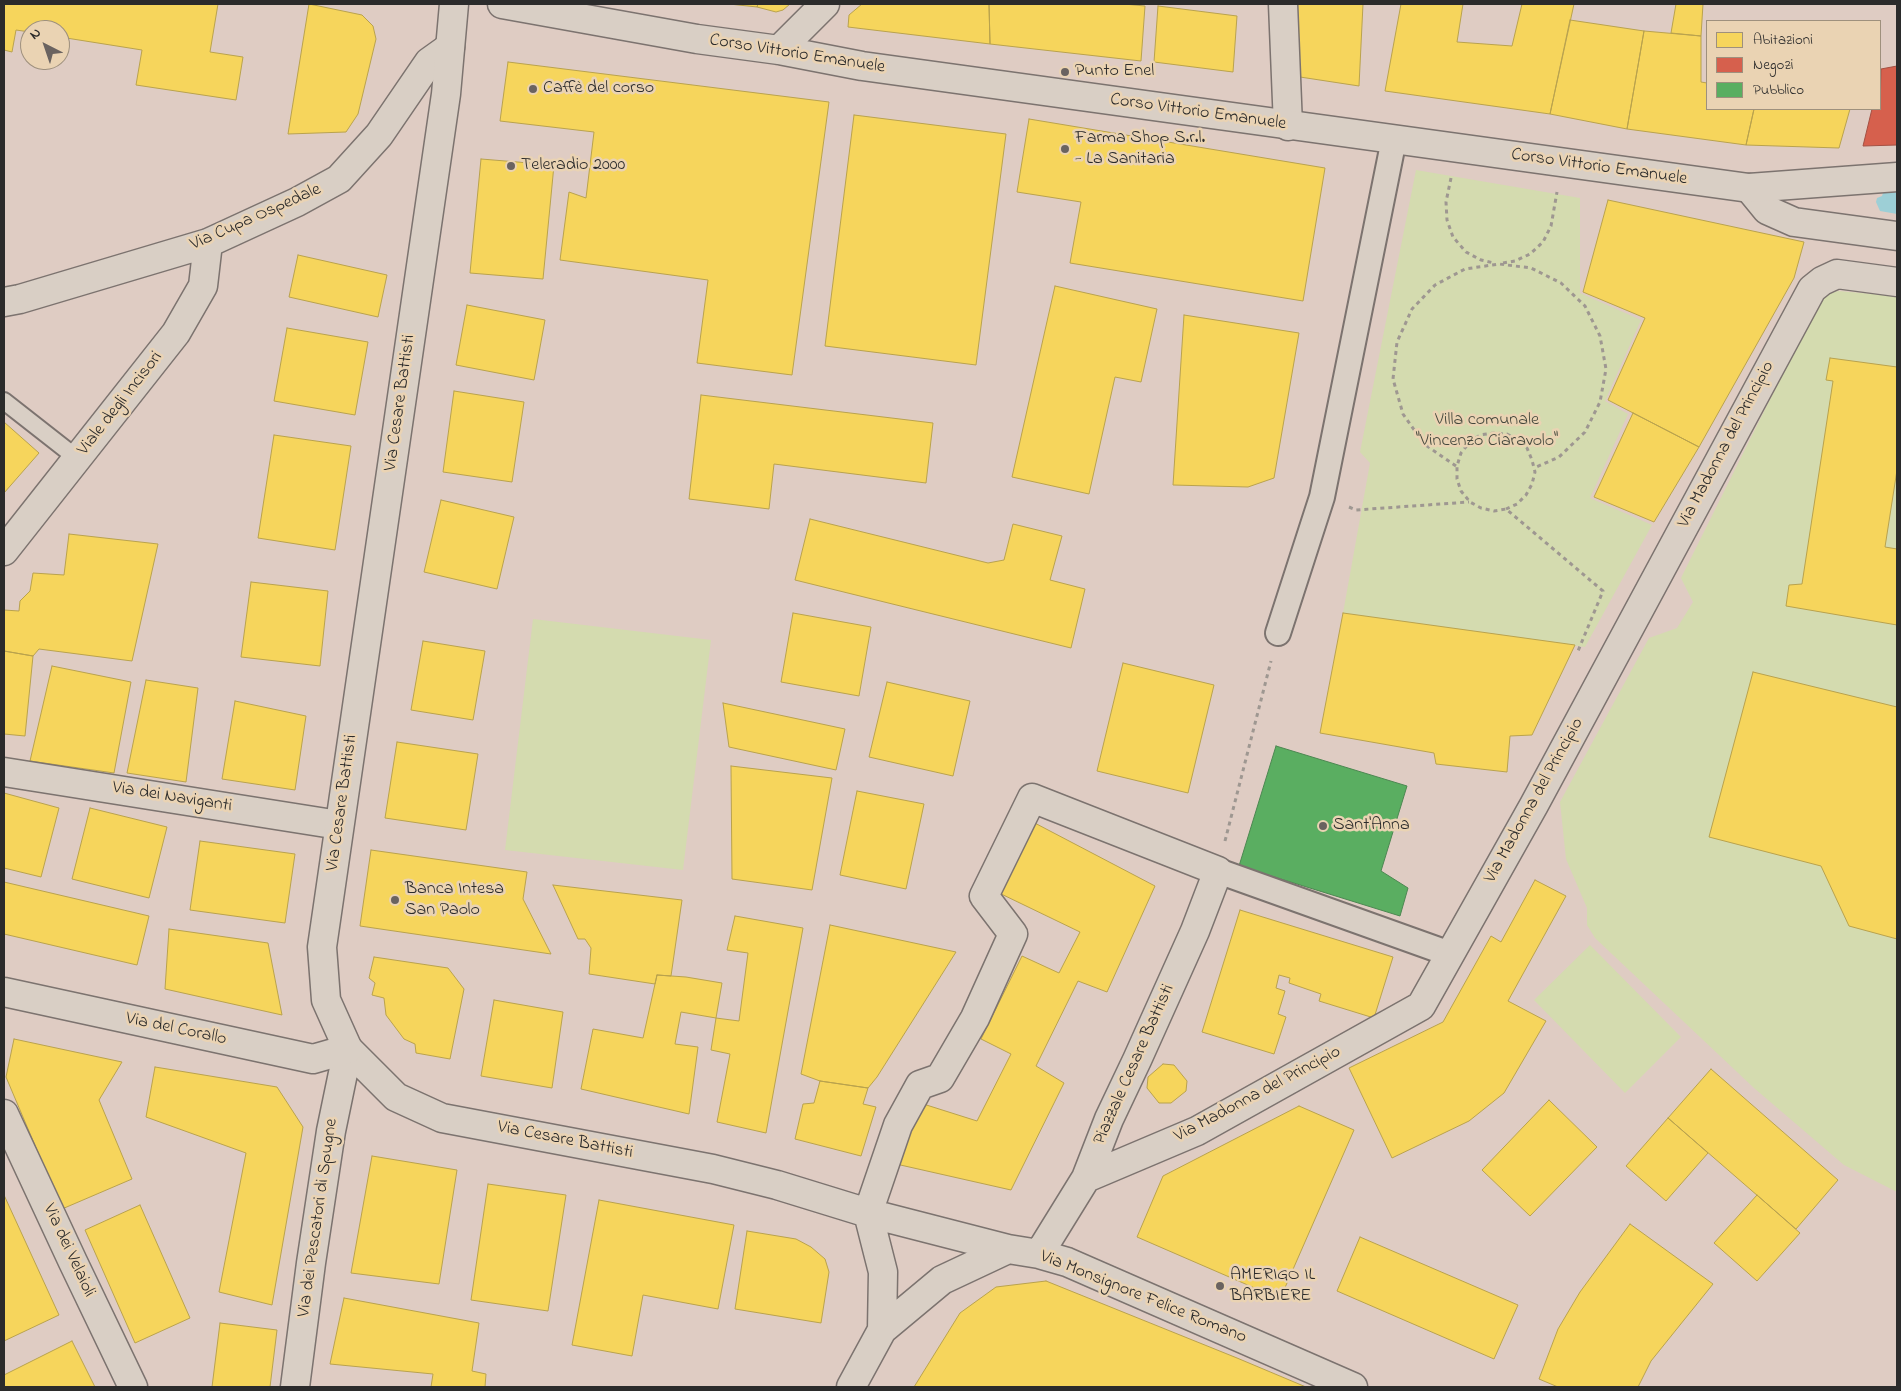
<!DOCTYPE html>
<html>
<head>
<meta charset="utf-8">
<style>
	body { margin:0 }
	#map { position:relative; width:1901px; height:1391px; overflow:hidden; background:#dfccc3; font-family:"Indie Flower",sans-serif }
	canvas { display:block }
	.frame { position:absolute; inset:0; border:5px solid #2b2b2b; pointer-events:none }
	.legend { position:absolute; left:1706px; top:20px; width:175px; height:90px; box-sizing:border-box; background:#ead3b3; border:1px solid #9e907d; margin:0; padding:6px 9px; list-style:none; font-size:15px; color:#2b2b2b }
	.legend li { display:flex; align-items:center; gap:10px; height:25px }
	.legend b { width:25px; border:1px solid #9e907d }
	.north { position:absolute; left:20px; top:20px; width:50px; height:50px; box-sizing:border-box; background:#ead3b3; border:1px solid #9e907d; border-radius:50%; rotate:319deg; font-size:14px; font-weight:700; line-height:20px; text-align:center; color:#2b2b2b }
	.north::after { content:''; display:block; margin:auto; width:18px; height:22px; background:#6a6360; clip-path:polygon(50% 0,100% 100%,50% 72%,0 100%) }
</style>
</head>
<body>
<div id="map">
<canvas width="1901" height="1391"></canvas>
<div class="frame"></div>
<ul class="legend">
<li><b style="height:14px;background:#f6d55c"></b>Abitazioni</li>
<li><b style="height:14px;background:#d6604d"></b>Negozi</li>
<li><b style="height:14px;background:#5aae61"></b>Pubblico</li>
</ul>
<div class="north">N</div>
</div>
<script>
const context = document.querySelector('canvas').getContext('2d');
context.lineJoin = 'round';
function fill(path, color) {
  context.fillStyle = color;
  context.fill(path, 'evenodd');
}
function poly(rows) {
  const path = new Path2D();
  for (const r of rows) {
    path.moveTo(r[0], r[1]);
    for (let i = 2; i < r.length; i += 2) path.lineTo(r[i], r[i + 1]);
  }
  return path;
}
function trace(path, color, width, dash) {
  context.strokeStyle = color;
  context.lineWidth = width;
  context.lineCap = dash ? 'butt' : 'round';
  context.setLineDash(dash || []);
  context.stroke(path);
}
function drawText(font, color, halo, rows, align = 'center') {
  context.font = font + ' "Indie Flower",sans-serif';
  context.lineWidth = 5;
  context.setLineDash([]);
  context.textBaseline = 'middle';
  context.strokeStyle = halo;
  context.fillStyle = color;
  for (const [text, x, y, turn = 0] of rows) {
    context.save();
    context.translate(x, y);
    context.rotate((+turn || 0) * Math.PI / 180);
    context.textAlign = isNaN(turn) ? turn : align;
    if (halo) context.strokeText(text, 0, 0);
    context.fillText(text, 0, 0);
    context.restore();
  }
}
fill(poly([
	[1416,170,1580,198,1580,293,1641,320,1605,401,1628,414,1590,498,1652,525,1585,647,1343,613,1370,463,1360,452],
	[1838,291,1897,296,1897,1192,1844,1165,1754,1088,1595,938,1587,925,1587,908,1566,859,1560,802,1649,638,1677,628,1693,602,1681,578,1818,303,1828,294],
	[533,619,711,640,683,870,505,850],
	[1590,945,1681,1037,1625,1093,1534,1000]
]), '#d4dbaf');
fill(poly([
	[1897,192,1897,214,1880,211,1876,202,1877,198,1882,196,1883,193]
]), '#9dcfd6');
const homes = poly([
	[4,4,218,4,210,52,243,57,236,100,136,85,142,50,60,37,60,30,30,30,30,32,16,30,12,52,4,50,4,4],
	[309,4,362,15,373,26,376,39,358,114,346,132,288,134,309,4],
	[729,4,758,4,757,7,729,4],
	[758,4,790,4,783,10,776,12,757,7,758,4],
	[862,4,989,4,990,44,848,27,849,15,862,4],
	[989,4,1124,4,1145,6,1141,61,990,44,989,4],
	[1295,4,1363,4,1359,86,1300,77,1295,4],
	[1401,4,1463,4,1457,42,1512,46,1522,4,1574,4,1550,114,1385,91,1401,4],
	[1676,4,1703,4,1701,36,1671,33,1676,4],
	[1158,6,1237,16,1233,72,1154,62,1158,6],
	[1570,20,1644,31,1627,129,1550,114,1570,20],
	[1644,31,1701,36,1701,82,1707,83,1707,109,1754,109,1746,145,1627,129,1644,31],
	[508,62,829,102,792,375,697,363,708,280,560,260,569,192,586,198,594,132,500,121,508,62],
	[1754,109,1850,109,1839,148,1746,145,1754,109],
	[854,115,1006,134,976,365,825,346,854,115],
	[1029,119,1325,168,1303,301,1070,263,1081,202,1017,192,1029,119],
	[481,159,554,165,543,279,470,273,481,159],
	[1608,200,1804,242,1794,278,1699,447,1608,400,1645,318,1583,292,1608,200],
	[298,255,387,275,378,317,289,297,298,255],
	[1055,286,1157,309,1141,382,1115,377,1089,494,1012,477,1055,286],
	[467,305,545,320,534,380,456,365,467,305],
	[1184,315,1299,333,1274,478,1248,487,1173,485,1184,315],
	[287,328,368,342,355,415,274,401,287,328],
	[1830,358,1897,367,1897,470,1885,547,1897,549,1897,625,1786,606,1789,585,1802,584,1833,381,1826,380,1830,358],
	[454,391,524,402,512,482,443,472,454,391],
	[701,395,933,423,926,483,774,464,769,509,689,499,701,395],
	[1633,413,1699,447,1654,522,1594,497,1633,413],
	[4,422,39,453,4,493,4,422],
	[274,435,351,446,335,550,258,538,274,435],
	[441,500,514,517,497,589,424,572,441,500],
	[810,519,988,563,1004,560,1013,524,1062,536,1050,580,1085,589,1071,648,795,580,810,519],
	[69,534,158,544,132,661,39,649,33,656,4,651,4,610,19,611,20,601,30,591,33,573,64,575,69,534],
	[251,582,328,591,320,666,241,657,251,582],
	[793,613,871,627,859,696,781,682,793,613],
	[1343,613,1575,645,1532,735,1510,736,1507,772,1436,764,1434,753,1320,733,1343,613],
	[423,641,485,651,473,720,411,710,423,641],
	[4,651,33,656,25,736,4,734,4,651],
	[1123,663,1214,685,1188,793,1097,771,1123,663],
	[52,666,131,682,114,773,30,761,52,666],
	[1753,672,1897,707,1897,939,1849,926,1821,866,1709,837,1753,672],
	[146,680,198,688,186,782,127,773,146,680],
	[887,682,970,701,953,776,869,757,887,682],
	[235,701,306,716,295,790,222,779,235,701],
	[723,703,845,729,836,770,729,747,723,703],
	[397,742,478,754,466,830,385,818,397,742],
	[731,766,832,778,812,890,732,879,731,766],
	[857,791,924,804,906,889,840,875,857,791],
	[4,793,59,808,41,877,4,868,4,793],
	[90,808,167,827,149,898,72,879,90,808],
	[1029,820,1155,886,1107,992,1078,981,1036,1066,1064,1083,1011,1190,896,1164,917,1102,977,1121,1011,1054,981,1039,1022,956,1059,973,1080,932,995,891,1029,820],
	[200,841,295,854,285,923,190,910,200,841],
	[371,850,527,872,523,899,551,954,360,926,371,850],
	[1535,880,1566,896,1508,1001,1546,1021,1504,1093,1469,1121,1392,1158,1349,1068,1443,1022,1491,936,1501,942,1535,880],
	[4,882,149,916,137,965,4,934,4,882],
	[553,885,682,900,671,976,657,975,655,984,589,974,591,948,585,939,578,939,553,885],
	[1240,910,1393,957,1374,1018,1319,1001,1321,994,1289,983,1290,978,1279,975,1276,988,1285,991,1278,1014,1286,1017,1274,1054,1202,1032,1240,910],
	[735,916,803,928,766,1133,717,1122,730,1054,711,1050,716,1018,739,1021,748,953,727,950,735,916],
	[830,925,956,952,877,1077,868,1088,820,1081,801,1074,830,925],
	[169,929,268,943,282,1015,165,989,169,929],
	[374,957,448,968,464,989,450,1059,416,1053,415,1044,404,1039,386,1015,384,998,372,995,375,983,369,978,374,957],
	[657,975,686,977,722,983,716,1018,681,1012,675,1044,698,1047,689,1114,581,1089,593,1029,643,1038,657,975],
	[494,1000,563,1012,552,1088,481,1076,494,1000],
	[14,1039,122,1062,99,1100,132,1179,62,1209,6,1077,14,1039],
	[1163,1064,1174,1065,1187,1081,1186,1091,1171,1103,1159,1103,1147,1088,1148,1077,1163,1064],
	[155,1067,277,1087,303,1127,272,1305,219,1292,246,1153,146,1117,155,1067],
	[1711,1069,1838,1180,1796,1229,1668,1118,1711,1069],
	[820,1081,868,1088,863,1104,876,1107,861,1156,795,1139,803,1104,814,1103,820,1081],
	[1549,1100,1597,1147,1530,1216,1482,1170,1549,1100],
	[1299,1106,1354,1130,1280,1299,1137,1237,1163,1176,1299,1106],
	[1668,1118,1708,1153,1666,1201,1626,1166,1668,1118],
	[372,1156,457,1170,439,1284,351,1273,372,1156],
	[488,1184,566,1195,548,1311,471,1300,488,1184],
	[4,1195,59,1315,4,1341,4,1195],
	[1757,1195,1800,1233,1757,1281,1714,1243,1757,1195],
	[599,1200,734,1225,718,1309,643,1295,632,1356,572,1345,599,1200],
	[140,1205,190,1318,135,1343,85,1230,140,1205],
	[1630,1224,1713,1284,1651,1361,1638,1387,1558,1387,1539,1379,1558,1329,1580,1292,1630,1224],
	[747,1231,796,1239,811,1247,825,1259,829,1272,821,1323,735,1309,747,1231],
	[1360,1237,1518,1305,1494,1359,1337,1291,1360,1237],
	[1046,1281,1237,1358,1306,1387,914,1387,960,1313,996,1287,1046,1281],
	[344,1298,479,1323,472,1371,486,1374,485,1387,431,1387,433,1374,330,1364,344,1298],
	[220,1323,277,1330,270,1387,212,1387,220,1323],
	[72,1341,95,1387,4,1387,4,1375,72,1341]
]);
fill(homes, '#f6d55c');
trace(homes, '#b9a24d', 1);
const shops = poly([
	[1897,66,1897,145,1863,146,1872,109,1880,109,1881,69,1897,66]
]);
fill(shops, '#d6604d');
trace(shops, '#a35043', 1);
const public = poly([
	[1276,746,1407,786,1381,871,1408,888,1400,916,1239,866,1276,746]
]);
fill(public, '#5aae61');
trace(public, '#4c8751', 1);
const service = poly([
	[4,401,78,459]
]);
const pedestrian = poly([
	[1278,633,1322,497,1394,139],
	[1218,871,1450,954]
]);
const minor = poly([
	[1283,4,1288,126],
	[1749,188,1767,210,1794,222,1897,236],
	[4,302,20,299,208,243,297,202,339,179,379,135,429,62,450,47],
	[4,551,176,333,203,286,208,243],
	[4,772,339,825],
	[348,1049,396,1097,442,1118,713,1169,777,1185,868,1213,1008,1249,1039,1254,1067,1262,1353,1387],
	[4,1114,73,1262,133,1387],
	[1086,1178,1197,1131,1421,1006,1534,805,1812,289,1822,281,1837,274,1897,282],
	[868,1213,898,1125,920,1085,940,1078,975,1018,1013,934,984,896,1032,798,1218,871,1195,931,1137,1060,1109,1119,1086,1178,1039,1254],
	[868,1213,883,1272,882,1330],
	[295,1387,311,1263,331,1131,348,1049],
	[851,1387,882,1330,942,1280,1008,1249]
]);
const tertiary = poly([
	[4,992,313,1059,348,1049,326,1000,322,947,446,94,454,4]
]);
const primary = poly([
	[502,4,697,39,779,50,862,66,1749,188,1897,177],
	[779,50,825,4]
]);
trace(service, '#7c736f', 20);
trace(pedestrian, '#7c736f', 28);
trace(minor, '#7c736f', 31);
trace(tertiary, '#7c736f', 31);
trace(primary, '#7c736f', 31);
trace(poly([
	[1451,178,1446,202,1447,220,1453,237,1466,252,1481,260,1494,263],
	[1503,263,1515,261,1530,254,1543,242,1551,226,1557,192],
	[1456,466,1424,444,1403,414,1393,379,1397,342,1412,309,1435,285,1465,269,1499,264,1531,268,1561,283,1585,306,1600,336,1606,369,1600,402,1585,432,1559,457,1534,468],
	[1349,507,1356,510,1469,502],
	[1506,509,1517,504,1526,495,1532,484,1535,472,1532,460,1527,448,1518,440,1507,434,1494,433,1480,435,1469,443,1461,453,1457,466,1457,479,1461,491,1470,502,1481,508,1494,511,1506,509,1603,591,1578,651],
	[1225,841,1271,661]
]), '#9e9791', 3, [4, 4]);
trace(service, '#d9cfc5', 16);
trace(pedestrian, '#d9cfc5', 24);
trace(minor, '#d9cfc5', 28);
trace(tertiary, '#d9cfc5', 28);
trace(primary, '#d9cfc5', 28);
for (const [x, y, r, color] of [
	[1065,72,5,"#6a6360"],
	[533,89,5,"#6a6360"],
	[1065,149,5,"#6a6360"],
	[511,166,5,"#6a6360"],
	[1323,826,5,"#6a6360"],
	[395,900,5,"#6a6360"],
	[1220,1286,5,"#6a6360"]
]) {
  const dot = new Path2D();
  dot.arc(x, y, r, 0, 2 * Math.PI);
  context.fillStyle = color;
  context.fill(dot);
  trace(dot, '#ead3b3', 2);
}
drawText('18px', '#2b2b2b', '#ead3b3', [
	["Corso Vittorio Emanuele",797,55,9],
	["Corso Vittorio Emanuele",1198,113,8],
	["Corso Vittorio Emanuele",1599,168,8],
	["Via Cupa Ospedale",256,218,-24],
	["Via Cesare Battisti",401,403,-82],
	["Viale degli Incisori",121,404,-52],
	["Via Madonna del Principio",1727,445,-62],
	["Via dei Naviganti",172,798,9],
	["Via Madonna del Principio",1535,801,-61],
	["Via Cesare Battisti",343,803,-82],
	["Via del Corallo",176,1030,12],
	["Piazzale Cesare Battisti",1135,1065,-66],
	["Via Madonna del Principio",1258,1095,-28],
	["Via Cesare Battisti",565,1141,11],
	["Via dei Pescatori di Spugne",319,1218,-82],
	["Via dei Velaioli",68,1251,65],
	["Via Monsignore Felice Romano",1143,1298,22]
]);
drawText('18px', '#2b2b2b', '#ead3b3', [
	["Punto Enel",1075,72],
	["Caffè del corso",543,89],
	["Farma Shop S.r.l.",1075,139],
	["- La Sanitaria",1075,160],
	["Teleradio 2000",521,166],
	["Sant'Anna",1333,826],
	["Banca Intesa",405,890],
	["San Paolo",405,911],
	["AMERIGO IL",1230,1276],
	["BARBIERE",1230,1297]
], 'left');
drawText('18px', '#43473c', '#ead3b3', [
	["Villa comunale",1487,421],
	["\"Vincenzo Ciaravolo\"",1487,442]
]);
</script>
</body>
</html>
